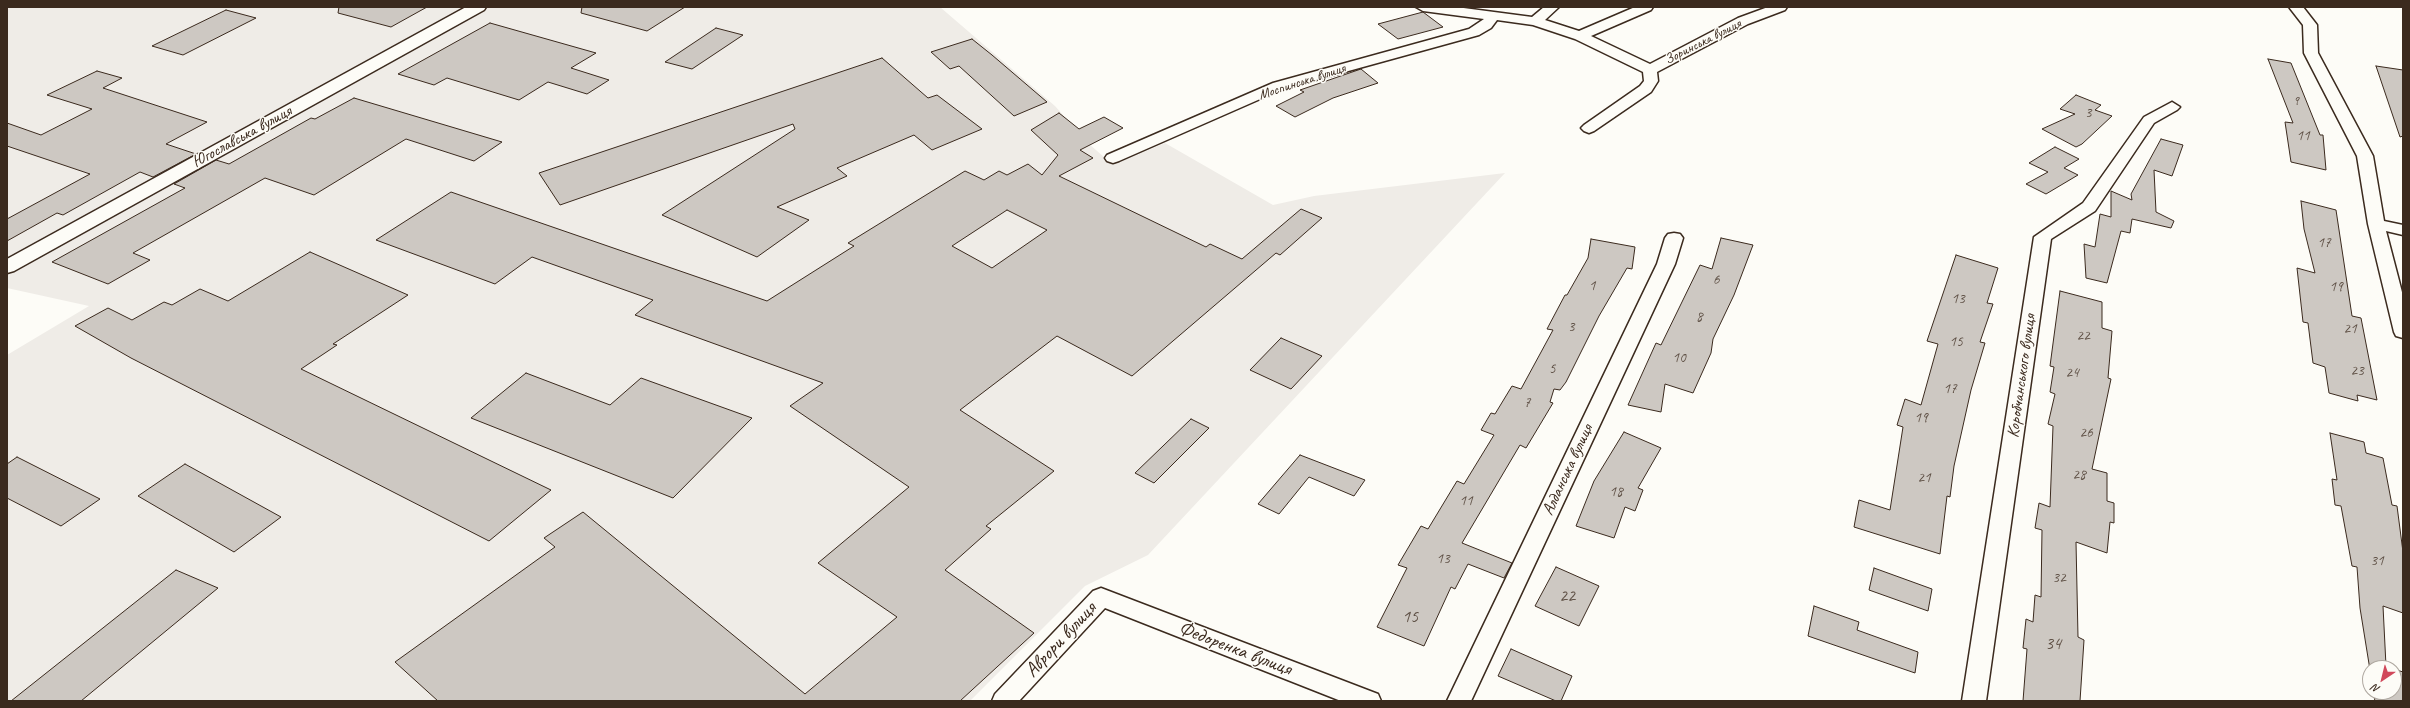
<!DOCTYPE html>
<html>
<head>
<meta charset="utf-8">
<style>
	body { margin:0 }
	#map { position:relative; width:2410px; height:708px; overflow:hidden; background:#fdfcf7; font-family:Caveat,sans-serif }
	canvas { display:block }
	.frame { position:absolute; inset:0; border:8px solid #3b2a1e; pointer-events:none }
	.north { position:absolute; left:2362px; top:660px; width:40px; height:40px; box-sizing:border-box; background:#fdfcf7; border:1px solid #afa8a0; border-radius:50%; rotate:215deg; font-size:11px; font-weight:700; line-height:16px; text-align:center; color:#3b2a1e }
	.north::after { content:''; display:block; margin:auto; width:14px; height:18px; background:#d1495b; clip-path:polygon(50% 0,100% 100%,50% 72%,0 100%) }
</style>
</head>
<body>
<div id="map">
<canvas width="2410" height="708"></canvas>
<div class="frame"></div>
<div class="north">N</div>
</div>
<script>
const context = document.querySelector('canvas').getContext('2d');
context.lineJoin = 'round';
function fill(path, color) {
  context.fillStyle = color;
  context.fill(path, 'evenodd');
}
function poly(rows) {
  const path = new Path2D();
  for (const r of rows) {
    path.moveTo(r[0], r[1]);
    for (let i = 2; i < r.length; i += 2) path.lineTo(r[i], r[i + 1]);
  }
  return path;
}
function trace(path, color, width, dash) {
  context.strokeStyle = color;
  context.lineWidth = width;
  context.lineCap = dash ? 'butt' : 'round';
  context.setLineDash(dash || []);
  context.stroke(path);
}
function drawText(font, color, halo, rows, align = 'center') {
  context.font = font + ' Caveat,sans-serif';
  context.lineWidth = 3;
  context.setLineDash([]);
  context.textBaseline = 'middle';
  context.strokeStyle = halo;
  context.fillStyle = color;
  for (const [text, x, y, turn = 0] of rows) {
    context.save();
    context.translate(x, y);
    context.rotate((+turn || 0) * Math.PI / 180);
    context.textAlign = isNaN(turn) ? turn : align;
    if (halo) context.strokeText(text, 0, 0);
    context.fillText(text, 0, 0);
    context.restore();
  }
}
fill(poly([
	[7,7,468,7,7,260],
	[488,7,940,7,1055,106,1088,143,1113,165,1165,143,1273,205,1314,196,1505,173,1148,555,1085,586,970,701,7,701,7,355,89,306,7,288,7,274]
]), '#efece7');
const building = poly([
	[339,7,427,7,391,27,338,13,339,7],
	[582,7,685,7,647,31,581,13,582,7],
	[226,10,256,18,183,55,152,46,226,10],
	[1423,12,1443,27,1398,39,1378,24,1423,12],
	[490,23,596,53,571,68,609,80,587,94,548,82,519,100,447,78,434,85,398,74,490,23],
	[716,28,743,35,692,69,665,62,716,28],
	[972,39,992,55,1047,102,1014,116,959,66,950,69,931,52,972,39],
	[882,58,928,98,937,95,982,129,932,150,914,135,837,168,847,176,777,207,809,220,757,257,662,215,795,129,793,124,560,205,539,173,882,58],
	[2268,59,2291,63,2320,135,2323,135,2326,170,2291,162,2285,122,2293,123,2268,59],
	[2376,66,2403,70,2403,136,2400,137,2376,66],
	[1361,69,1378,83,1333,98,1295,117,1276,106,1304,92,1300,90,1361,69],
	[97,71,122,78,103,88,207,122,166,144,196,154,153,177,140,172,63,215,57,213,7,241,7,219,90,174,7,146,7,123,41,135,92,109,47,95,97,71],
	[2076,95,2101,105,2095,110,2112,116,2082,144,2076,147,2042,129,2075,114,2060,109,2076,95],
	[354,98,502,142,474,161,406,139,314,195,265,178,133,253,150,260,108,284,52,262,185,188,174,184,216,160,229,164,311,118,315,119,354,98],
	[1059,113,1079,129,1104,117,1123,128,1080,150,1093,158,1059,176,1206,247,1210,244,1242,259,1301,209,1322,218,1280,255,1276,253,1132,376,1057,336,960,410,1054,471,986,526,991,529,945,570,1034,633,960,701,438,701,395,662,555,547,544,538,583,512,805,694,897,617,818,563,909,487,790,406,823,383,635,315,653,300,532,257,495,284,376,240,451,192,767,301,854,246,848,243,965,171,984,180,999,171,1007,175,1028,164,1042,175,1058,155,1031,130,1059,113],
	[1007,210,1047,230,992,268,952,246,1007,210],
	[2161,139,2183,145,2172,176,2154,170,2156,212,2174,221,2171,228,2132,219,2130,233,2121,231,2107,283,2086,278,2084,244,2095,247,2100,214,2111,217,2111,191,2132,200,2131,194,2161,139],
	[2055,147,2079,159,2064,168,2078,175,2046,194,2026,184,2048,172,2029,163,2055,147],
	[2301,201,2336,210,2352,316,2361,318,2377,400,2357,395,2358,401,2329,393,2325,367,2313,363,2308,323,2303,322,2297,268,2315,273,2304,229,2301,201],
	[1721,238,1753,245,1734,295,1713,339,1711,353,1693,393,1665,384,1661,412,1628,405,1656,343,1661,345,1700,265,1712,269,1721,238],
	[1591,239,1635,247,1632,269,1627,268,1599,316,1566,382,1560,390,1554,389,1550,402,1553,403,1526,448,1520,445,1462,543,1512,563,1504,578,1468,564,1455,589,1451,587,1424,646,1377,627,1407,568,1398,565,1421,526,1428,529,1457,481,1464,484,1494,435,1481,430,1491,413,1495,414,1512,386,1521,389,1553,330,1547,329,1565,295,1567,295,1588,258,1591,239],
	[310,252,408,295,333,344,337,345,301,369,551,490,489,541,131,358,75,326,108,308,132,320,164,302,172,305,200,289,228,301,310,252],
	[1956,255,1998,268,1987,303,1993,304,1980,342,1985,343,1971,390,1954,466,1950,497,1947,496,1940,554,1854,527,1859,500,1890,510,1903,427,1897,425,1905,399,1921,405,1938,344,1927,341,1956,255],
	[2060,291,2102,302,2102,328,2112,331,2108,378,2111,379,2092,469,2107,473,2107,501,2114,503,2114,523,2110,522,2107,553,2076,542,2078,637,2084,640,2080,701,2023,701,2027,649,2023,648,2026,619,2033,622,2035,595,2041,597,2042,530,2035,528,2039,503,2050,507,2053,426,2048,424,2055,394,2050,392,2054,367,2050,366,2060,291],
	[1281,338,1322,356,1291,389,1250,370,1281,338],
	[526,373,610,405,641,378,752,418,673,498,471,418,526,373],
	[1191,419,1209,428,1154,483,1135,473,1191,419],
	[1624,432,1661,448,1638,488,1643,490,1635,511,1625,507,1614,538,1576,526,1594,481,1624,432],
	[2330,433,2364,442,2366,453,2383,458,2392,505,2397,506,2403,552,2403,613,2383,606,2386,666,2392,668,2370,668,2370,670,2360,608,2357,567,2352,566,2341,506,2335,505,2332,479,2337,480,2330,433],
	[1300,455,1365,480,1354,496,1309,477,1279,514,1258,504,1300,455],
	[17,457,100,499,61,526,7,498,7,464,17,457],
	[185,464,281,517,234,552,138,496,185,464],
	[1556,567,1599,586,1579,626,1535,606,1556,567],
	[1874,568,1932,589,1928,611,1869,590,1874,568],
	[176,570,218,588,81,701,11,701,176,570],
	[1814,606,1859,622,1857,630,1918,652,1915,673,1808,636,1814,606],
	[1511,649,1572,676,1561,701,1556,701,1498,676,1511,649],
	[2394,669,2403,672,2403,701,2375,701,2373,692,2394,692,2394,669]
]);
fill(building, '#cdc8c2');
trace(building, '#3b2a1e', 1);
const minor = poly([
	[1416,7,1456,7,1532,17,1544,7,1559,7,1545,20,1579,31,1635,7,1653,7,1651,10,1591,36,1650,64,1738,18,1768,7,1787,7,1785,10,1748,24,1657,72,1658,81,1651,92,1594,131,1589,133,1584,131,1581,128,1584,125,1640,86,1644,81,1643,72,1575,39,1533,25,1497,20,1491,28,1479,35,1283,89,1119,161,1113,163,1107,161,1105,158,1107,155,1273,83,1469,29,1484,19,1423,11,1416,7],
	[2289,7,2303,7,2317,25,2318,53,2373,156,2384,221,2403,225,2403,235,2386,231,2403,296,2403,338,2396,336,2394,332,2368,224,2357,156,2304,53,2303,25,2289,7],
	[2172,102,2180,107,2177,110,2154,123,2095,211,2051,239,1986,701,1962,701,2034,237,2083,203,2144,117,2172,102],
	[1674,233,1680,234,1683,238,1675,264,1471,701,1447,701,1657,264,1665,238,1668,234,1674,233],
	[1101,588,1378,694,1381,701,1341,701,1105,608,1019,701,992,701,995,694,1093,591,1101,588]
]);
const secondary = poly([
	[466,7,486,7,484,10,14,271,7,273,7,259,466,7]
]);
trace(minor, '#3b2a1e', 3);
trace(secondary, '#3b2a1e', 3);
fill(minor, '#fdfcf7');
fill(secondary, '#fdfcf7');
drawText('13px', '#605247', null, [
	["9",2296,102]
]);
drawText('14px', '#3b2a1e', '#fdfcf7', [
	["Зоринська вулиця",1703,42,-27],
	["Моспинська вулиця",1302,82,-18]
]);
drawText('15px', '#605247', null, [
	["3",2088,113],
	["11",2303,136],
	["17",2324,243],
	["6",1716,280],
	["1",1592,286],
	["19",2336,287],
	["13",1958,299],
	["8",1699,317],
	["3",1571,327],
	["21",2350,329],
	["22",2083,336],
	["15",1956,342],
	["10",1679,358],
	["5",1552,369],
	["23",2357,371],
	["24",2072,373],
	["17",1950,389],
	["7",1527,403],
	["19",1921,418],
	["26",2086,433],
	["28",2079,475],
	["21",1924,478],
	["18",1616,492],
	["11",1466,501],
	["13",1443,559],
	["31",2377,561],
	["32",2059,578]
]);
drawText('17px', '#3b2a1e', '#fdfcf7', [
	["Югославська вулиця",242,137,-29],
	["Коробчанського вулиця",2022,376,-82],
	["Алданська вулиця",1568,470,-65]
]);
drawText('18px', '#605247', null, [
	["22",1567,596],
	["15",1410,617],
	["34",2053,644]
]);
drawText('20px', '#3b2a1e', '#fdfcf7', [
	["Аврори вулиця",1061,640,-47],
	["Федоренка вулиця",1235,649,21]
]);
</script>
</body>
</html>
